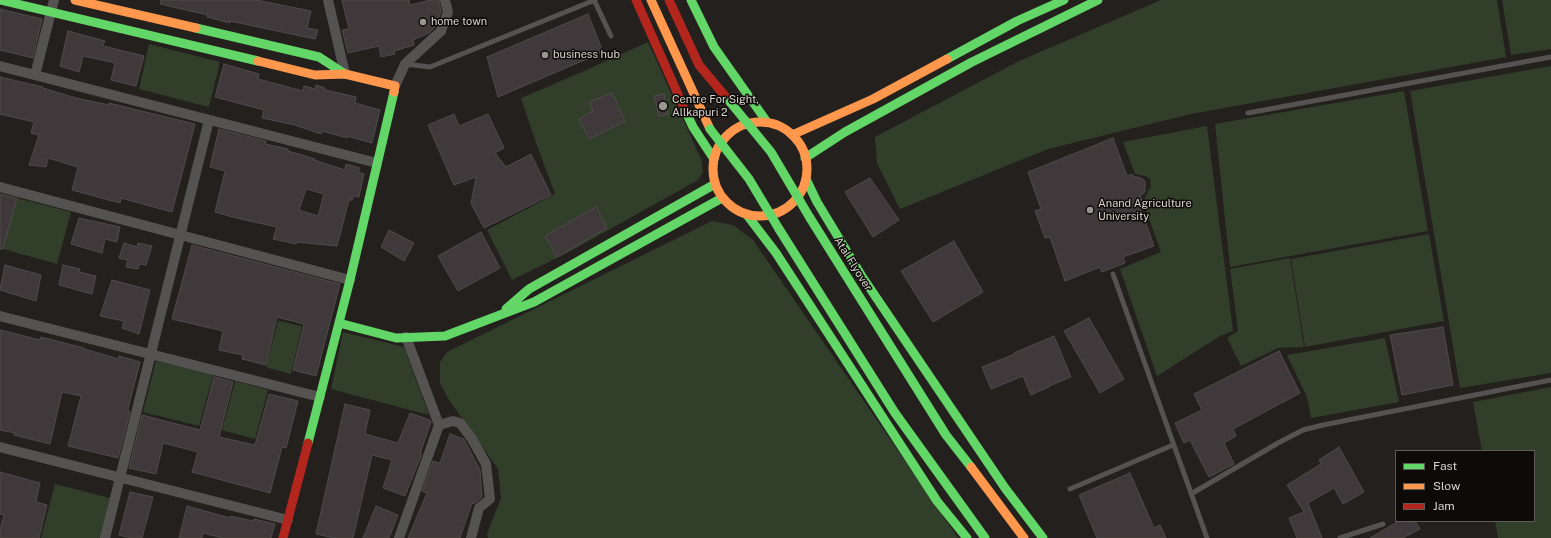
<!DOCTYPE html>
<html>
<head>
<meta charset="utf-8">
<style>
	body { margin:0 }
	#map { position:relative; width:1551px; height:538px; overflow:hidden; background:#23201d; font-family:"Public Sans",sans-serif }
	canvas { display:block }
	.legend { position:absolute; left:1395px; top:450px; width:140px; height:72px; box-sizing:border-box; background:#0d0a07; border:1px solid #5f5b58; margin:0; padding:5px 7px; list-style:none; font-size:12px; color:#d9d5d1 }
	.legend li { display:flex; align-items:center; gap:8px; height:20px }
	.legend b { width:20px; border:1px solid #5f5b58 }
</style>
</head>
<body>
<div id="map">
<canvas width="1551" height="538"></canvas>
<ul class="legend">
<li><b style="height:5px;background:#63d668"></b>Fast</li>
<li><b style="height:5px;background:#ff974d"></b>Slow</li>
<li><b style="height:5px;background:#b3261e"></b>Jam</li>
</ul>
</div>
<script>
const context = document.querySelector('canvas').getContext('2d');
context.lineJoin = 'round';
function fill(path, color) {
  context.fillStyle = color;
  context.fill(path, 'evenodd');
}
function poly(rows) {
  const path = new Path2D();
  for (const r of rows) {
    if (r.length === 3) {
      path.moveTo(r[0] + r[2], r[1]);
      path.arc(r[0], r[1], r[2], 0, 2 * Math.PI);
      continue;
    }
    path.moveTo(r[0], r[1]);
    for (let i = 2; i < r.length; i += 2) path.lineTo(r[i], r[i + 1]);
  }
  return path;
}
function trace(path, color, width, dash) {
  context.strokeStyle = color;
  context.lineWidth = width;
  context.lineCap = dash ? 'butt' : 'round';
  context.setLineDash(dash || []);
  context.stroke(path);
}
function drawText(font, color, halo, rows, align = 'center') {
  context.font = font + ' "Public Sans",sans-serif';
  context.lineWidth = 3;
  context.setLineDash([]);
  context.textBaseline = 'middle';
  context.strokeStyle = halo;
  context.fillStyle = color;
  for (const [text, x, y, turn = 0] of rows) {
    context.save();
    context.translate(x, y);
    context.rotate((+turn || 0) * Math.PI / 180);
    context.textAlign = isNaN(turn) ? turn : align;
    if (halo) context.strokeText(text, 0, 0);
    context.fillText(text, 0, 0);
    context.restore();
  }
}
fill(poly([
	[1161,0,1497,0,1506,57,1191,114,1048,149,900,209,877,163,875,137,1019,61],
	[1502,0,1551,0,1551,49,1511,55],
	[648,42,701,159,703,172,698,180,567,253,512,280,487,230,555,194,535,140,521,98,575,75],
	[149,44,220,62,209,107,139,89],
	[1551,66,1551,373,1460,388,1410,91],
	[1404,91,1428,231,1230,267,1215,124],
	[1207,126,1233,331,1220,336,1157,376,1120,269,1161,252,1143,202,1151,186,1150,179,1145,176,1135,174,1123,142],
	[17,198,71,212,57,264,3,249],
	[712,221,733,225,753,240,958,538,488,538,487,534,501,498,498,469,449,400,440,383,440,362,447,352],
	[1429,234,1444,321,1305,347,1291,259],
	[1290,258,1304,347,1278,348,1241,366,1227,338,1238,331,1230,269],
	[278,321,302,326,291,374,266,367],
	[343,332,404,347,429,415,331,389],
	[1385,338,1399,402,1311,418,1307,397,1287,355],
	[156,361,213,375,199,426,143,412],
	[235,381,268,390,255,439,222,430],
	[1551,387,1551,538,1498,538,1495,521,1534,521,1534,451,1482,451,1473,402],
	[55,484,110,498,100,538,41,538]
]), '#313f2a');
const building = poly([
	[161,0,256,0,311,11,307,28,318,30,315,39,230,21,230,23,207,17,208,15,160,4,161,0],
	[342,0,409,0,410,5,431,0,439,0,441,12,435,27,429,33,413,40,414,45,394,51,395,54,381,57,379,46,348,53,342,30,349,29,342,0],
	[0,9,42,19,33,58,0,50,0,9],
	[588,14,603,52,498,97,487,57,588,14],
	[68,31,105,41,103,46,144,56,136,86,111,80,115,63,83,56,79,72,60,66,68,31],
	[224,64,259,74,258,79,303,91,304,86,315,89,316,85,325,88,325,90,356,97,355,103,380,110,372,143,347,136,347,138,322,131,321,134,295,125,262,118,264,110,215,97,224,64],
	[0,77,43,87,43,88,76,98,109,105,109,103,195,124,172,212,121,198,120,203,72,190,78,167,48,158,46,167,29,165,39,135,31,133,34,122,0,114,0,77],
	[612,93,625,121,589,139,579,119,593,111,589,102,612,93],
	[664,94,668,114,659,116,654,96,664,94],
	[454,114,459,126,488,114,504,148,495,153,506,167,531,154,551,195,484,228,471,203,476,177,454,185,428,125,454,114],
	[219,129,266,141,265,144,288,149,288,151,315,159,314,160,345,170,346,164,360,168,358,172,364,174,359,197,354,196,352,200,349,200,337,246,297,242,296,244,273,239,277,227,236,218,215,212,225,171,210,167,219,129],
	[306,189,324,194,318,216,299,210,306,189],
	[1113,138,1127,176,1132,174,1133,176,1141,178,1145,181,1145,192,1140,196,1142,200,1138,201,1154,246,1123,257,1125,263,1102,272,1100,267,1065,281,1050,237,1045,238,1035,211,1041,209,1028,172,1113,138],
	[870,178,899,220,873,237,845,192,870,178],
	[0,194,17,198,3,249,0,249,0,194],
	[596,207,607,228,557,257,545,236,596,207],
	[79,218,120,227,117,242,105,239,102,253,71,244,79,218],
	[389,230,414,243,404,261,381,247,389,230],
	[481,232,500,268,458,291,438,256,481,232],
	[954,241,983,292,933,322,901,271,954,241],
	[124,243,137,247,138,243,152,246,146,265,140,264,138,269,126,267,128,260,119,258,124,243],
	[192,245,340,284,316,376,293,370,304,324,277,317,266,365,242,359,243,355,219,350,223,331,172,319,192,245],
	[5,265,41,275,36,301,0,290,5,265],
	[63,265,80,269,79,272,96,276,92,294,59,285,63,265],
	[112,280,150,290,139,334,122,328,124,321,100,316,112,280],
	[1089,318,1124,379,1100,393,1064,331,1089,318],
	[1443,327,1453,385,1402,395,1390,335,1443,327],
	[0,330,40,340,41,337,84,348,84,349,119,359,119,356,140,362,128,409,130,412,118,458,68,446,81,396,62,392,50,444,14,435,15,433,0,430,0,330],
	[1054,336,1071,377,1049,386,1049,387,1031,395,1023,376,991,389,982,367,1015,354,1014,353,1054,336],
	[1279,351,1300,393,1233,429,1236,436,1224,443,1234,464,1209,477,1190,440,1184,443,1175,423,1202,410,1194,394,1279,351],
	[214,377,233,382,219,437,255,445,269,394,298,401,286,448,282,447,270,493,192,472,198,452,163,443,156,474,129,468,142,415,200,430,214,377],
	[345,404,370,410,365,434,398,443,410,413,430,420,431,422,421,451,421,456,405,496,383,488,392,460,372,455,353,538,334,538,316,534,345,404],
	[450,434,464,439,480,470,482,497,474,504,472,503,460,538,408,538,427,493,422,491,433,461,440,463,450,434],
	[1339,447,1364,492,1343,504,1334,488,1308,503,1322,538,1297,538,1289,518,1304,512,1287,485,1321,464,1319,460,1339,447],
	[0,472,40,483,36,502,47,505,39,538,0,538,0,530,4,515,0,514,0,472],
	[1130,473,1154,528,1160,525,1166,538,1097,538,1079,495,1130,473],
	[130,492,153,497,142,538,131,538,119,535,130,492],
	[187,506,230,518,230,516,253,521,254,519,275,524,271,538,223,538,203,533,202,538,179,538,187,506],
	[376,506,398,515,389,538,363,538,376,506],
	[1399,521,1415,521,1420,529,1403,538,1370,538,1399,521]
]);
fill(building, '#40393b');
trace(building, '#4f4b4b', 1);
trace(poly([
	[594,0,611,36],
	[405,64,430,67,595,0],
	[1248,113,1551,57],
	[1113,274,1207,538],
	[1070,489,1173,445],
	[1191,494,1278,443,1303,430,1323,425,1551,380],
	[1340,538,1383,524]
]), '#545352', 5);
trace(poly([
	[328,0,345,74],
	[0,66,377,163],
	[35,75,54,0],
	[395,86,405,64,441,31,448,12,445,0],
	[0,187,350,280],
	[0,316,320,397],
	[439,425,453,421,460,423,472,439,486,464,490,499,479,508,471,538],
	[0,447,288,520],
	[105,538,209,120],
	[399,538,439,425,406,337]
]), '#545352', 10);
trace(poly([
	[0,0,258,61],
	[691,0,714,47,767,122],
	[196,28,319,57,345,74],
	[947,59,1017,21,1064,0],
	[685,110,693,127,714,159],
	[805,158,845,132,972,62,1098,0],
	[806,179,817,202,863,278,1005,488,1043,538],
	[747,215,776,253,937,501,967,538],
	[810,218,946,435,971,467],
	[779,229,895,413,985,538],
	[506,309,529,289,715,184],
	[339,323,396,338,445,336,534,302,722,198],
	[308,443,350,280,394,92]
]), '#63d668', 9);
trace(poly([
	[75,0,196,28],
	[651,0,710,129],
	[258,61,315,75,345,74,395,86,394,92],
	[760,169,47],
	[792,135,873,99,947,59],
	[971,467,1024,538]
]), '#ff974d', 9);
trace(poly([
	[636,0,685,110],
	[669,0,699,65,730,102],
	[283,538,308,443]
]), '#b3261e', 9);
trace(poly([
	[730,102,771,152,810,218],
	[710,129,749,179,779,229]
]), '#63d668', 9);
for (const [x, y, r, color] of [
	[423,22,4,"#999692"],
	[545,55,4,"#999692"],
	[663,106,5,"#999692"],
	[1090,210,4,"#999692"]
]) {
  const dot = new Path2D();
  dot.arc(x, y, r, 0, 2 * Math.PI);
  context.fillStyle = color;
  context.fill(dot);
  trace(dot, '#0d0a07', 1.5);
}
drawText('11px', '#d9d5d1', '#0d0a07', [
	["home town",431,22],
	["business hub",553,55],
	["Centre For Sight,",672,100],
	["Allkapuri 2",672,113],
	["Anand Agriculture",1098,204],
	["University",1098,217]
], 'left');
drawText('11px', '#d9d5d1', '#0d0a07', [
	["Atal Flyover",853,264,58]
]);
</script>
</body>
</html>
